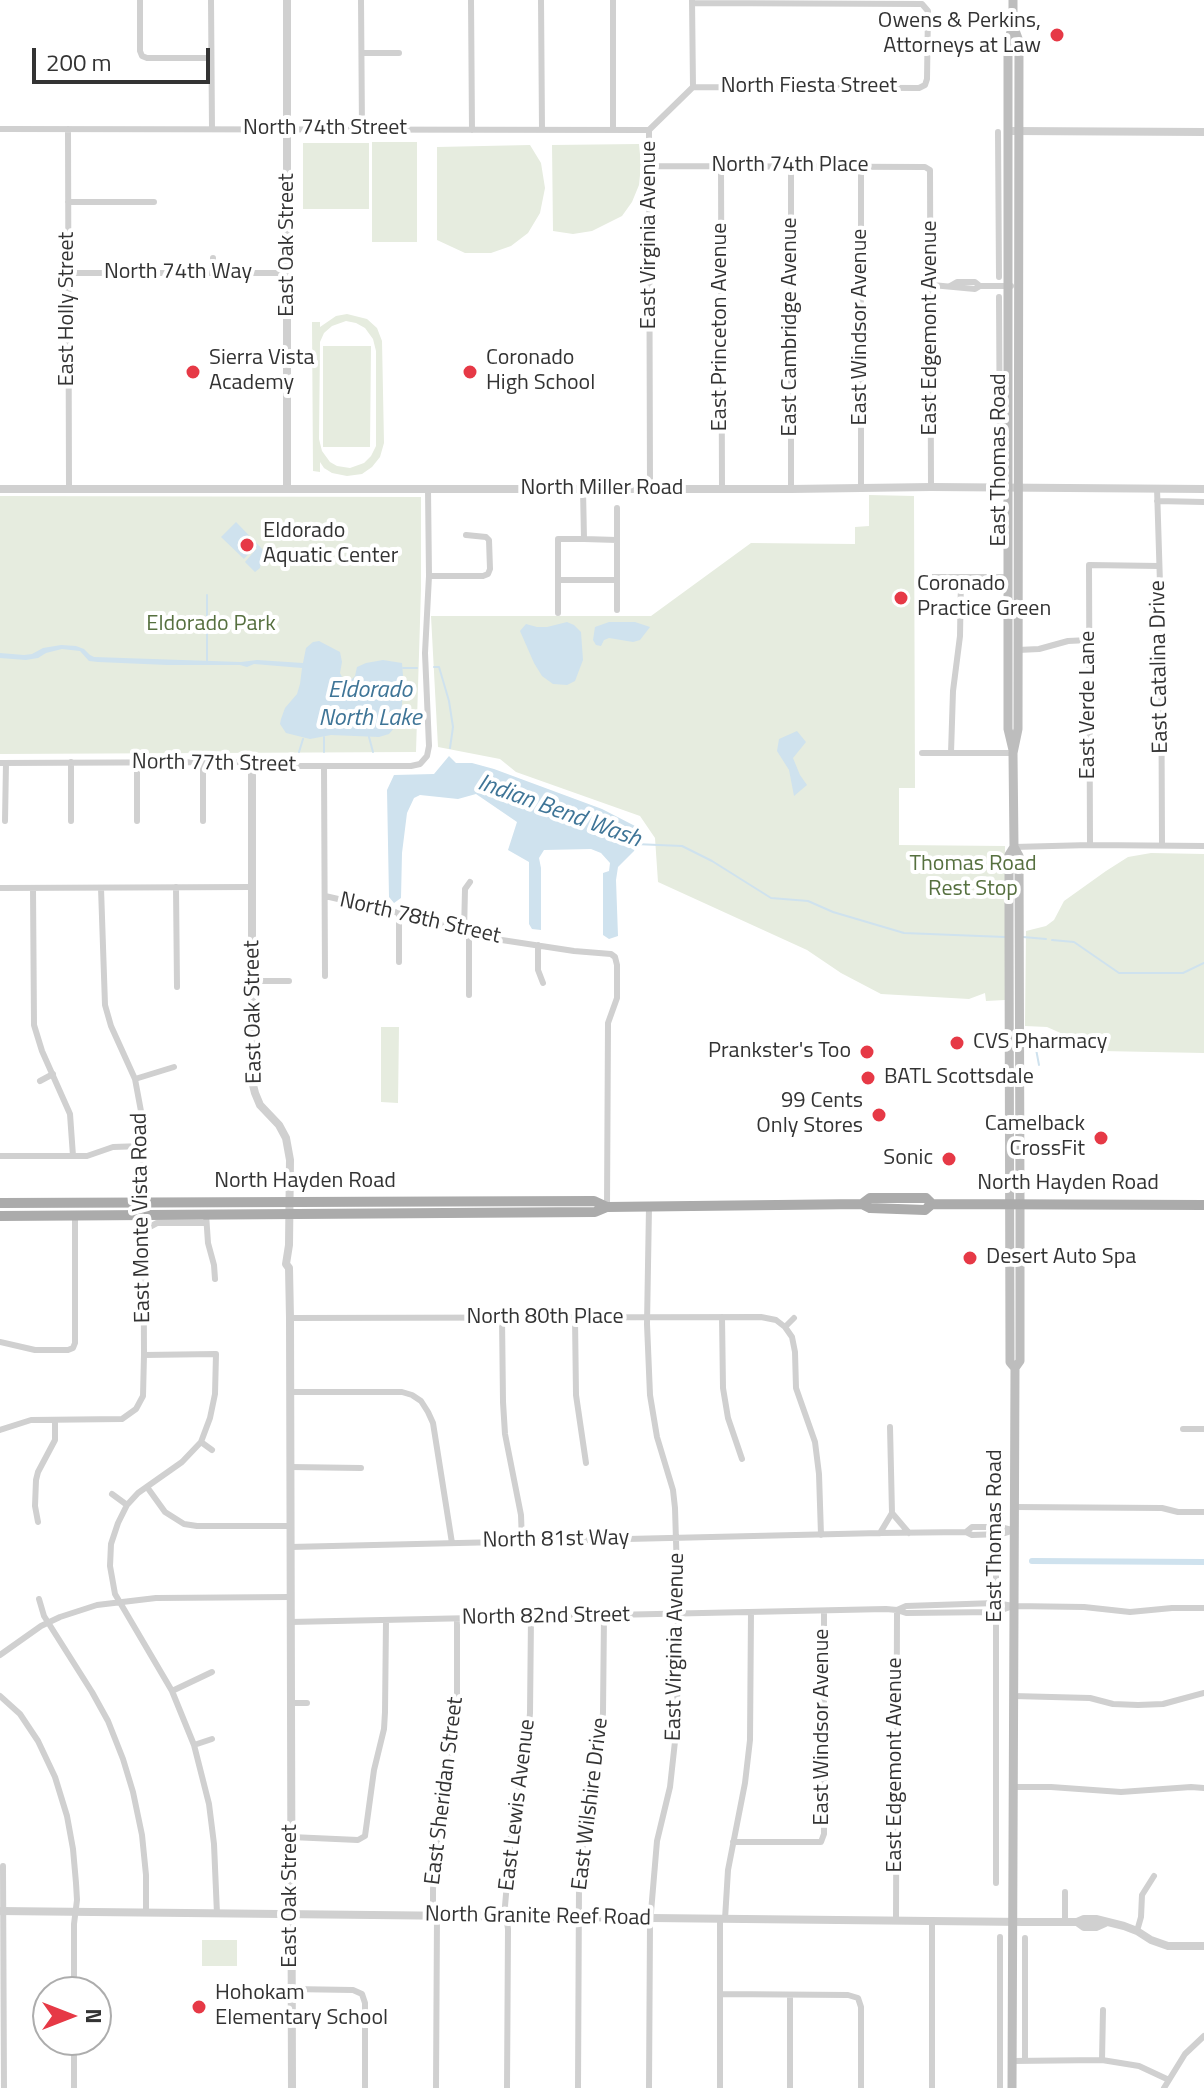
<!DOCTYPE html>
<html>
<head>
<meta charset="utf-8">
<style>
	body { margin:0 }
	#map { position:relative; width:1204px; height:2088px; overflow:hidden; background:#fff; font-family:"Titillium Web",sans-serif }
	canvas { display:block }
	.north { position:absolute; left:32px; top:1976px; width:80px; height:80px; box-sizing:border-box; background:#fff; border:2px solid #adadad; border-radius:50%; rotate:90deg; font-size:22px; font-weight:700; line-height:32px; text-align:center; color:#333 }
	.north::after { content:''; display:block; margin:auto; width:28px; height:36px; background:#e63946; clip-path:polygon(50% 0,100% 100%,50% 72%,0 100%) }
	.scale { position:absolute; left:32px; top:48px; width:178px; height:36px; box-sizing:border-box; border:4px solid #333; border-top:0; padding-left:10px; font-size:24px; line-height:28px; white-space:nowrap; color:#333; -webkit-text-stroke:6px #fff; paint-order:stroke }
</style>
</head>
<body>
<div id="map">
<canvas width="1204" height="2088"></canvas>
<div class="north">N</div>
<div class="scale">200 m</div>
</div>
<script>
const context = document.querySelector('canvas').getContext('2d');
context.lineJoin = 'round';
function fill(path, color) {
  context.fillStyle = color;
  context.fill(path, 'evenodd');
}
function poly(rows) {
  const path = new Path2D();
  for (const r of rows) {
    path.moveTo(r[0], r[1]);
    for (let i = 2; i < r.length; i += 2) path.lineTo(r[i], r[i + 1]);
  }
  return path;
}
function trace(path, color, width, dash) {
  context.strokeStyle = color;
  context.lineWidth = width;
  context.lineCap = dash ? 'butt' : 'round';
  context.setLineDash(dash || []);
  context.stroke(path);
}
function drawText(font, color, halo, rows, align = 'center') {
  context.font = font + ' "Titillium Web",sans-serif';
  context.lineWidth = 8;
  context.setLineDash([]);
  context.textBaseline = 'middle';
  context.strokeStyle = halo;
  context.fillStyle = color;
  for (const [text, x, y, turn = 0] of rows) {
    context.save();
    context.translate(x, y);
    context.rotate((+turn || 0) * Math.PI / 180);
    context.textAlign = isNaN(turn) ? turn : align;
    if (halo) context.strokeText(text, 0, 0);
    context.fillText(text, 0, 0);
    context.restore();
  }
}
fill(poly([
	[372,142,417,142,417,242,372,242],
	[303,143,369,143,369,209,303,209],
	[639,144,641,165,639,185,632,202,622,216,592,231,573,234,553,231,552,145],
	[530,145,541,163,545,188,540,213,528,233,511,246,491,253,465,253,437,240,437,147],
	[347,314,367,319,377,328,382,341,384,443,380,457,372,467,362,474,347,476,332,473,324,468,320,462,320,472,313,471,312,322,320,322,320,327,336,316],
	[346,321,356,323,365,328,373,339,376,351,376,446,371,456,364,463,350,468,337,466,330,462,322,451,319,439,320,342,324,333,332,326],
	[323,346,371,346,370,447,323,447],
	[869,495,914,496,915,788,899,788,899,845,1005,846,1005,1000,986,1001,985,993,969,999,881,994,841,973,807,950,658,882,655,838,640,816,516,772,500,759,438,747,431,616,651,616,751,543,855,544,855,527,869,526],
	[0,496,421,497,421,589,416,752,0,754],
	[1151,853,1204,854,1204,1053,1101,1051,1047,1027,1025,1026,1026,931,1046,926,1054,920,1064,901,1106,871,1128,857],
	[381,1027,399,1027,398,1103,381,1102],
	[202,1940,237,1940,237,1966,202,1966]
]), '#e6ecdf');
fill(poly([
	[236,522,267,554,261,561,260,568,255,572,245,562,257,548,255,547,244,559,221,537],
	[567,622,574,625,581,632,583,660,575,681,567,685,553,684,542,676,534,663,520,631,526,624,537,627,547,627],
	[609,622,635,622,650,627,640,640,633,642,609,638,604,640,601,646,596,645,593,640,595,627],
	[319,641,340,652,342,662,340,673,342,677,352,679,355,676,357,667,366,663,383,660,402,663,403,676,402,706,395,727,389,734,379,737,331,735,310,739,286,733,280,724,281,719,285,708,297,694,300,684,302,668,254,664,247,667,240,665,167,665,98,662,89,661,80,651,62,649,46,653,38,658,26,660,0,658,0,653,24,655,32,654,43,648,61,645,76,646,84,649,90,655,94,657,241,662,257,660,303,663,306,648,313,642],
	[797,731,806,742,793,758,800,775,807,785,794,796,789,770,777,751,779,739],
	[449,756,456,763,472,763,494,769,602,809,635,826,639,837,634,851,618,867,616,880,618,936,609,939,603,935,603,873,609,871,610,863,601,853,591,849,544,850,539,858,541,868,541,930,532,929,529,924,529,862,508,850,517,822,476,794,458,799,420,795,414,798,407,813,402,853,401,898,394,903,389,897,387,790,394,775,434,774]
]), '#cfe2ee');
trace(poly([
	[207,595,207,662],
	[434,667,439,667,449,701,453,727,450,748],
	[403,668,417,668],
	[324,737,324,752],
	[369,737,373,752],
	[299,752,303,739],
	[635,844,682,846,712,861,771,898,808,901,833,912,904,933,1005,937],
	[1023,937,1046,939],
	[1052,940,1074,942,1119,973,1183,973,1204,963],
	[1039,1065,1036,1049,1043,1034]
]), '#cfe2ee', 2);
trace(poly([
	[1032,1561,1204,1562]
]), '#cfe2ee', 6);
trace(poly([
	[140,0,140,51,142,56,147,58,211,58],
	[211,0,212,129],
	[361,0,362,130],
	[471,0,472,130],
	[541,0,542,129],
	[613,0,613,130],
	[692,3,922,4,928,11,927,79,925,85,919,88,693,87],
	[362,53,399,53],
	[0,129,649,130],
	[68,129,69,489],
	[998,132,999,277],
	[650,166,925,167,930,170,931,487],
	[721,166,722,489],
	[791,166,791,489],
	[861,166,861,488],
	[68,202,154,202],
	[213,258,213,273],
	[68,273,288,273],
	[932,285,975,289,980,286,1011,286],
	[950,286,957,282,975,282,980,286],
	[999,297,1000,470],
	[1157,488,1161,616,1162,845],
	[650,489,649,130,693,87,692,0],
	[1157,501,1204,502],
	[584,539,617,540],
	[429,576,483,576,488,574,490,569,489,540,486,537,466,535],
	[923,577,1008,577],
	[558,580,617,580],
	[617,610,617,508],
	[558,613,558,539,584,539,583,489],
	[1018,650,1039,649,1068,641,1089,640],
	[922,753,1013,753],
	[951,753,953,691,960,636,961,577],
	[0,763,244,762,289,766,411,766,420,764,427,756,429,746,425,653,429,576,428,489],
	[324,766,325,976],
	[5,821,6,763],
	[71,821,71,762],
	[137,821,137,762],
	[203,821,203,762],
	[1090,845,1089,565,1159,566],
	[1014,847,1090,845,1204,846],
	[176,887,177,987],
	[0,888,252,887],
	[33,888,34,1025,42,1051,70,1114,73,1156],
	[325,896,430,920,469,935,574,951,611,954,615,957,617,965,617,998,608,1023,607,1207],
	[464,933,465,889,470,882],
	[538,945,538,970,543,983],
	[399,962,399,913],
	[252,981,289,981],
	[469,995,469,935],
	[135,1079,174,1067],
	[40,1081,53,1074],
	[0,1156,87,1156,113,1147,143,1146],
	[649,1207,647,1324,650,1395,657,1437,673,1490,675,1508,678,1606,677,1723,670,1787,657,1841,650,1924,649,2088],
	[206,1214,208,1243,214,1265,215,1279],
	[144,1230,157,1223,206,1223],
	[722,1317,723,1388,728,1418,742,1459],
	[290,1318,761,1317,776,1320,785,1327,792,1337,795,1352,796,1388,815,1442,819,1474,821,1535],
	[502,1318,503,1402,505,1434,521,1515,522,1542],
	[575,1318,576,1395,586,1463],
	[785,1327,794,1318],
	[0,1342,35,1350,68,1350,73,1348,75,1343,75,1216],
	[144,1355,216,1354,215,1394,210,1418,201,1442,182,1462,138,1493,127,1505,118,1523,111,1544,110,1566,115,1594,172,1691,194,1745,209,1804,214,1844,217,1914],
	[290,1392,402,1392,412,1395,421,1401,428,1412,433,1423,452,1543],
	[1183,1429,1204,1429],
	[0,1430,31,1420,122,1419,136,1409,143,1396,144,1355,143,1122,135,1079,111,1026,105,1005,101,888],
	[201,1442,212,1450],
	[290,1467,361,1468],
	[147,1487,165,1512,184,1524,197,1526,290,1526],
	[112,1494,127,1505],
	[1014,1507,1162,1508,1178,1512,1204,1512],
	[892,1513,909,1533],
	[38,1522,35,1506,36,1480,38,1472,55,1440,55,1421],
	[966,1532,972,1527,1000,1527,1012,1530],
	[880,1533,892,1513,890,1427],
	[290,1547,880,1533,966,1532,972,1535,1002,1534,1015,1530],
	[39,1599,44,1616,92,1692,108,1721,123,1759,133,1792,142,1835,146,1875,146,1913],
	[897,1610,906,1606,996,1603,1013,1606,1084,1607,1130,1612,1172,1608,1204,1608],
	[290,1622,886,1609,897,1610,906,1613,996,1612,1013,1606],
	[0,1655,41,1626,60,1617,97,1605,156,1598,290,1597],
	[172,1691,212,1672],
	[0,1696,20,1714,38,1741,55,1777,67,1816,73,1849,76,1883,77,1900,74,1924,74,1992],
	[1013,1696,1090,1698,1113,1704,1138,1705,1163,1704,1204,1693],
	[291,1703,307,1703],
	[194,1745,212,1739],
	[1013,1787,1051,1787,1121,1792,1191,1787,1204,1788],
	[291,1837,358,1840,365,1836,374,1770,384,1729,385,1712,386,1621],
	[733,1842,821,1842,824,1834,824,1611],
	[3,1866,4,2088],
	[996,1883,996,1568],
	[433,1916,433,1889,439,1824,457,1727,457,1619],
	[720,1919,720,2088],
	[725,1919,728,1870,745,1783,750,1740,751,1612],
	[896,1921,897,1610],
	[932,1921,932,2088],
	[1065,1922,1065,1892],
	[1137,1931,1141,1917,1142,1895,1154,1876],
	[1000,1937,1000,2088],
	[291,1989,353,1990,362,1994,365,2003,365,2088],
	[720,1994,848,1995,858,1998,861,2007,861,2088],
	[74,2040,74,2088],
	[1102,2060,1103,2010],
	[1012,2061,1102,2060,1139,2066,1169,2080],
	[1025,2061,1025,1938],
	[436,2088,437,1916],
	[507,2088,508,1929,505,1906,512,1824,527,1746,530,1713,531,1617],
	[578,2088,579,1886,582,1850,601,1750,603,1712,604,1616],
	[790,2088,790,1995],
	[1164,2088,1185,2054,1204,2036]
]), '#d0d0d0', 6);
trace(poly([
	[287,0,287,489],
	[1013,131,1204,132],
	[0,489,791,489,931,487,1204,489],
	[252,763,252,1081,255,1093,260,1105,279,1125,286,1138,290,1160,289,1245,286,1264,289,1268,290,1318,292,2088],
	[0,1911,1024,1922,1077,1922,1084,1919,1096,1919,1124,1926,1137,1931,1151,1940,1168,1946,1204,1946],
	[1077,1922,1084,1927,1096,1927,1105,1923]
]), '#d0d0d0', 8);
trace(poly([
	[1013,0,1013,25,1019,41,1018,729,1013,753,1014,847,1009,855,1009,930,1010,1362,1015,1368],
	[1013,750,1008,729,1008,41,1013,26],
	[1012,2088,1015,1368,1020,1361,1020,1204,1019,856,1014,847]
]), '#bdbdbd', 9);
trace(poly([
	[0,1203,594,1201,607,1207],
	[862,1204,870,1198,926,1198,932,1204],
	[0,1216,595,1212,607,1207,862,1204,870,1208,925,1210,932,1204,1204,1205]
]), '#ababab', 10);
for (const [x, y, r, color] of [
	[1057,35,8,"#e63946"],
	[193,372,8,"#e63946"],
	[470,372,8,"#e63946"],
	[247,545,8,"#e63946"],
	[901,598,8,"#e63946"],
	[957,1043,8,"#e63946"],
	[867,1052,8,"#e63946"],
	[868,1078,8,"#e63946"],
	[879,1115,8,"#e63946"],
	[1101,1138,8,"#e63946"],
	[949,1159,8,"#e63946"],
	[970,1258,8,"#e63946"],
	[199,2007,8,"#e63946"]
]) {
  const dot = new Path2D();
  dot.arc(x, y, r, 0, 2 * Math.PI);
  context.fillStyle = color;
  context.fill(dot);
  trace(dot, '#fff', 3);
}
drawText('22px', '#333', '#fff', [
	["Owens & Perkins,",1041,22,"right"],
	["Attorneys at Law",1041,47,"right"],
	["Sierra Vista",209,359],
	["Academy",209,384],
	["Coronado",486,359],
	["High School",486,384],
	["Eldorado",263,532],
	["Aquatic Center",263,557],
	["Coronado",917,585],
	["Practice Green",917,610],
	["CVS Pharmacy",973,1043],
	["Prankster's Too",851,1052,"right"],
	["BATL Scottsdale",884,1078],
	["99 Cents",863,1102,"right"],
	["Only Stores",863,1127,"right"],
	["Camelback",1085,1125,"right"],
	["CrossFit",1085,1150,"right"],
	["Sonic",933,1159,"right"],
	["Desert Auto Spa",986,1258],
	["Hohokam",215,1994],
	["Elementary School",215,2019]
], 'left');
drawText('22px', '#333', '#fff', [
	["North Fiesta Street",809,87],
	["North 74th Street",325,129],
	["North 74th Place",790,166],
	["East Virginia Avenue",650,235,-90],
	["East Oak Street",288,245,-90],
	["North 74th Way",178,273],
	["East Holly Street",68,309,-90],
	["East Princeton Avenue",721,327,-90],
	["East Cambridge Avenue",791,327,-90],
	["East Windsor Avenue",861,327,-90],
	["East Edgemont Avenue",931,328,-90],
	["East Thomas Road",1000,460,-90],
	["North Miller Road",602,489],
	["East Catalina Drive",1160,667,-91],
	["East Verde Lane",1089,705,-90],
	["North 77th Street",214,764,1],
	["North 78th Street",420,919,13],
	["East Oak Street",254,1012,-91],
	["North Hayden Road",305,1182],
	["North Hayden Road",1068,1184],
	["East Monte Vista Road",142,1218,-91],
	["North 80th Place",545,1318],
	["East Thomas Road",996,1536,-90],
	["North 81st Way",556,1540,-1],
	["North 82nd Street",546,1617,-1],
	["East Virginia Avenue",676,1647,-89],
	["East Windsor Avenue",823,1727,-90],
	["East Edgemont Avenue",896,1765,-90],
	["East Sheridan Street",445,1791,-83],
	["East Wilshire Drive",591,1804,-83],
	["East Lewis Avenue",518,1805,-83],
	["East Oak Street",291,1896,-90],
	["North Granite Reef Road",538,1917,1]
]);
drawText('22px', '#56703f', '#fff', [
	["Eldorado Park",211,625],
	["Thomas Road",973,865],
	["Rest Stop",973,890]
]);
drawText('italic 24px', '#3f7597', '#fff', [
	["Eldorado",370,691],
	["North Lake",370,719],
	["Indian Bend Wash",559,812,20]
]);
</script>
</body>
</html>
